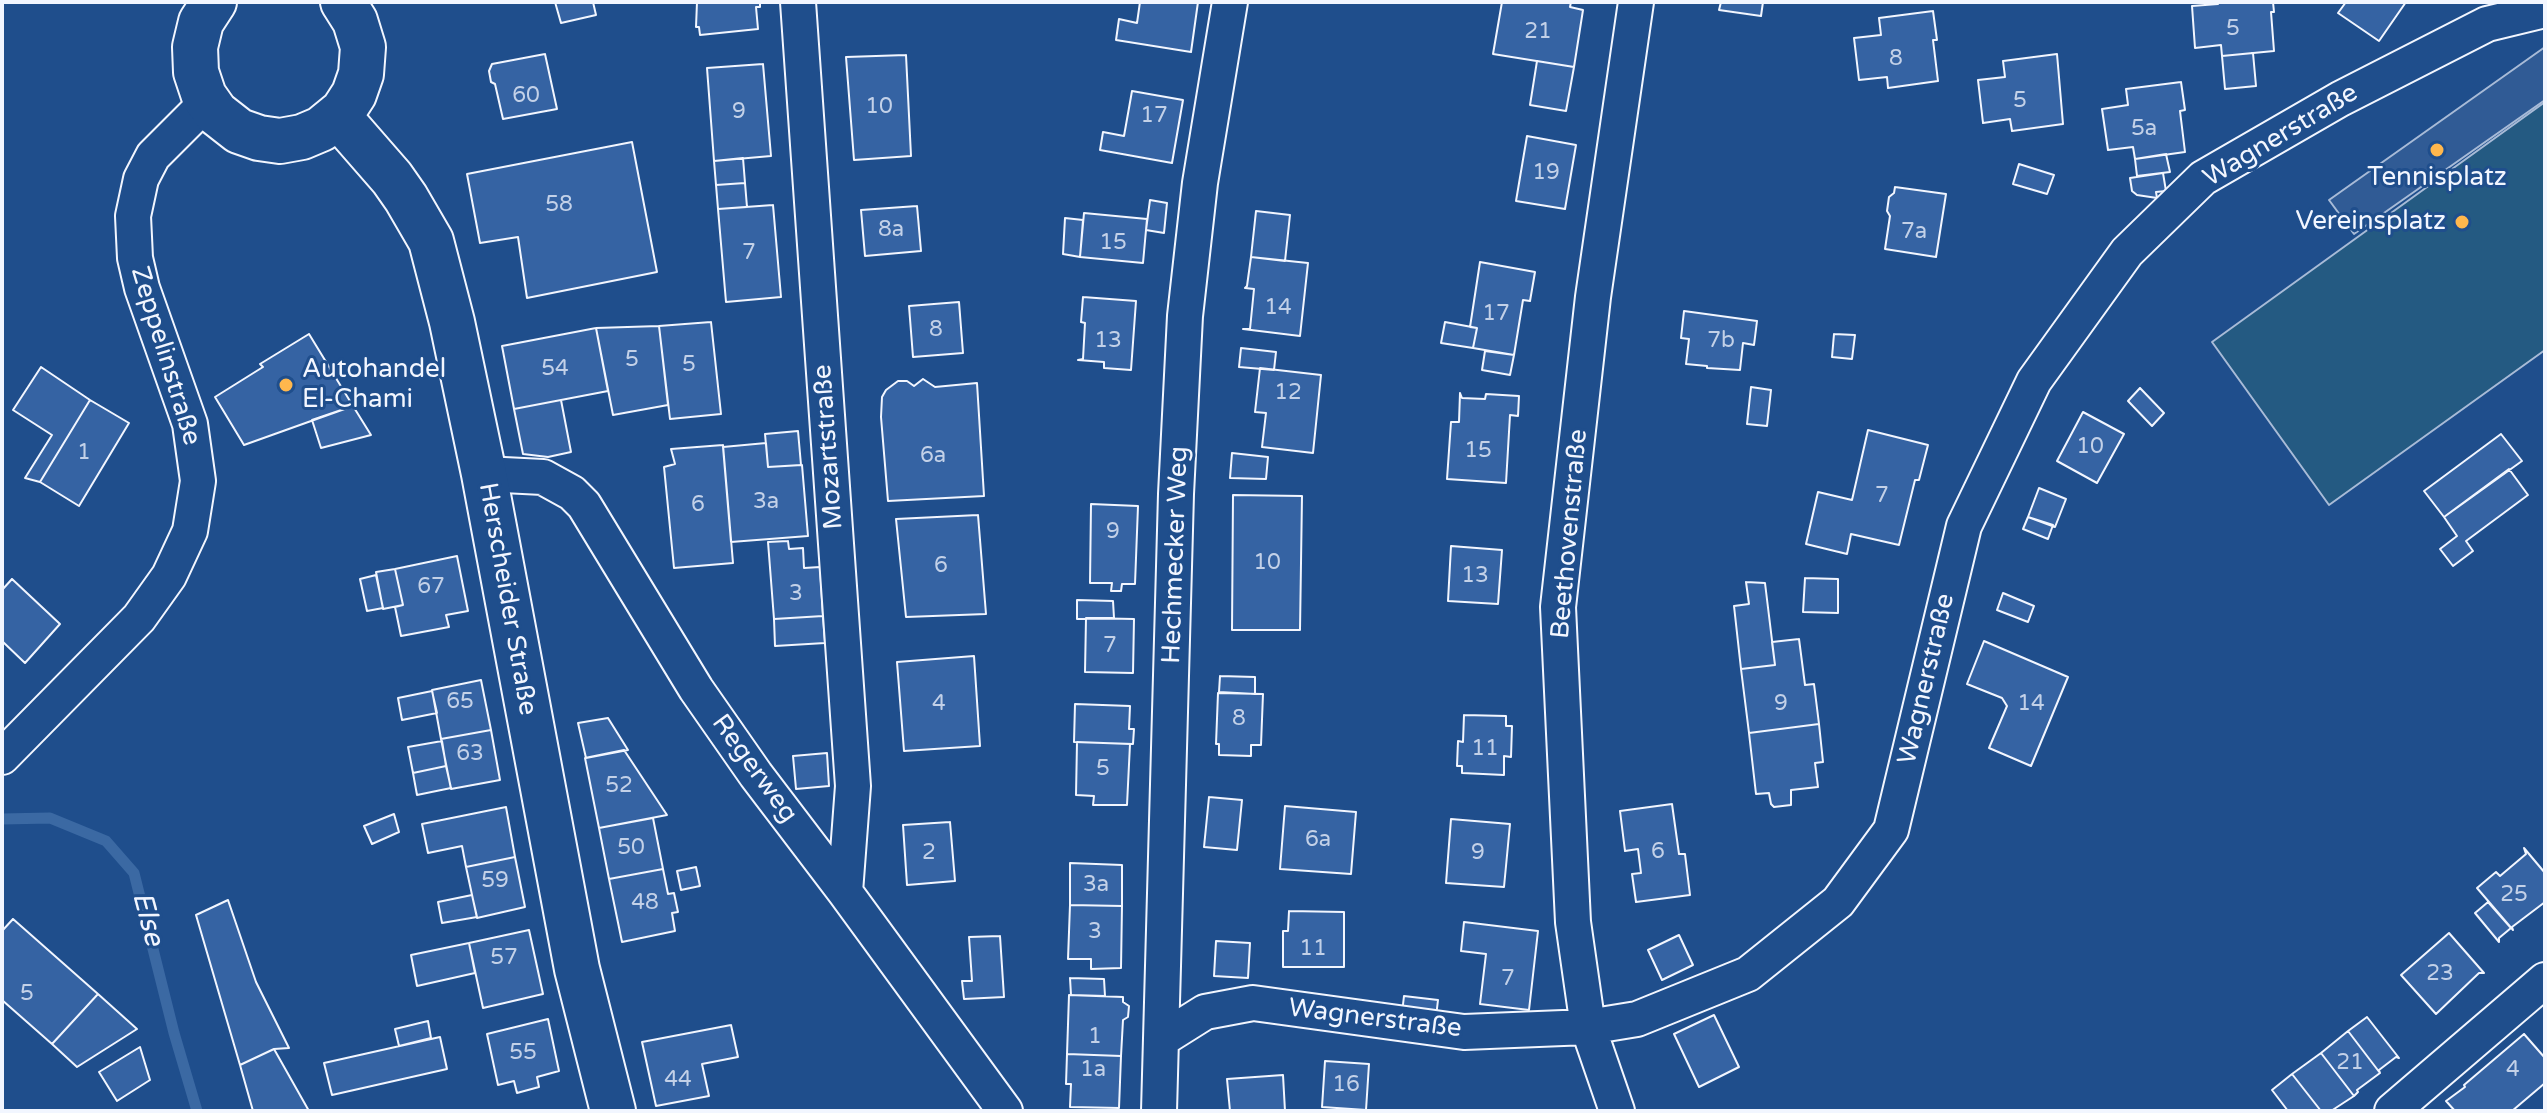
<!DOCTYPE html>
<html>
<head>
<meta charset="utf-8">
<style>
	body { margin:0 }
	#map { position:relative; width:2547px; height:1113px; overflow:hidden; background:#1f4e8c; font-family:"Varela Round",sans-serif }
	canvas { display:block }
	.frame { position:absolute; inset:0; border:4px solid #f2f6ff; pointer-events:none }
</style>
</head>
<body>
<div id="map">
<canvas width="2547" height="1113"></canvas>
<div class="frame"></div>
</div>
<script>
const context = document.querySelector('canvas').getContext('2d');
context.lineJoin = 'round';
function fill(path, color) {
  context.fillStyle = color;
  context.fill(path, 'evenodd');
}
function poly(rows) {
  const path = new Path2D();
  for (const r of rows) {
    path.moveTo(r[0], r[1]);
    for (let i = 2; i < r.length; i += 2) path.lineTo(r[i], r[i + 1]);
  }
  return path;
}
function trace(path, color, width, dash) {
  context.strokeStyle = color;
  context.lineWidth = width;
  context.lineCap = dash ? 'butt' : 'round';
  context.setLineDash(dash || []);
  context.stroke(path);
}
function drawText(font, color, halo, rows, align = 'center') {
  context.font = font + ' "Varela Round",sans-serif';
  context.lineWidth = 6;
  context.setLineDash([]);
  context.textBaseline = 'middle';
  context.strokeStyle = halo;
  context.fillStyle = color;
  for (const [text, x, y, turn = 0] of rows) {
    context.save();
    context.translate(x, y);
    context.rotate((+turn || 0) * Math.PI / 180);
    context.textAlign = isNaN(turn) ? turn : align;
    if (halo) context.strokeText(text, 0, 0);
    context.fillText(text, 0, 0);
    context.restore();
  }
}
const green = poly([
	[2545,102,2545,350,2329,505,2212,342,2545,102]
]);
fill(green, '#245a82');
trace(green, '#a8bbd7', 2);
const parking = poly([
	[2545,47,2545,100,2354,234,2329,200,2545,47]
]);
fill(parking, '#305b95');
trace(parking, '#a8bbd7', 2);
trace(poly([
	[2,819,50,818,106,841,134,873,174,1033,197,1111]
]), '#3b69a3', 11);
const building = poly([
	[555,2,593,2,596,15,561,23,555,2],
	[697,2,760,2,760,7,756,7,758,29,700,35,699,27,696,27,697,2],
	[1140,2,1198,2,1191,52,1116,40,1119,19,1137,23,1140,2],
	[1502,2,1571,2,1570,7,1583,10,1574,67,1493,54,1502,2],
	[1721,2,1763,2,1761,16,1719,10,1721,2],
	[2218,2,2273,2,2274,12,2271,12,2274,51,2222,56,2221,45,2195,48,2192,6,2218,4,2218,2],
	[2346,2,2406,2,2379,41,2338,13,2346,2],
	[1933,11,1937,40,1933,40,1938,81,1888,88,1887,77,1859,80,1854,38,1881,35,1879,18,1933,11],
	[2253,53,2256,86,2225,89,2222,56,2253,53],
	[545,54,557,109,503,119,495,84,491,82,489,71,492,64,545,54],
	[2057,54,2063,124,2012,131,2010,119,1983,123,1978,80,2005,77,2003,61,2057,54],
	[906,55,911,156,854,160,846,57,906,55],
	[1537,61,1574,67,1566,111,1530,105,1537,61],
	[763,64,771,156,714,161,707,68,763,64],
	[2181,82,2185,110,2180,111,2185,152,2135,159,2133,147,2108,150,2102,109,2128,105,2126,89,2181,82],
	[1132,91,1183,100,1172,163,1100,150,1103,132,1124,136,1132,91],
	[1527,136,1576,145,1565,209,1516,201,1527,136],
	[632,142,657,272,527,298,518,237,480,243,467,174,632,142],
	[2166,154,2170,172,2137,176,2135,159,2166,154],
	[743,158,745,183,716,185,714,161,743,158],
	[2019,164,2054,175,2047,194,2013,184,2019,164],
	[2163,173,2166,191,2156,192,2157,198,2137,195,2132,191,2130,178,2163,173],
	[745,183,747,207,718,209,716,185,745,183],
	[1895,187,1946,194,1936,257,1885,249,1890,216,1887,211,1889,197,1894,193,1895,187],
	[1150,200,1167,203,1164,233,1146,230,1150,200],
	[773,205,781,297,726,302,718,209,773,205],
	[917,206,921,251,865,256,861,210,917,206],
	[1256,211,1290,215,1285,261,1251,257,1256,211],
	[1084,213,1147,219,1143,263,1080,257,1084,213],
	[1065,218,1083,220,1080,257,1063,254,1065,218],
	[1251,257,1308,263,1300,336,1243,329,1250,329,1254,289,1245,288,1247,286,1251,257],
	[1480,262,1535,272,1530,301,1523,300,1514,355,1473,348,1477,328,1470,327,1480,262],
	[1083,297,1136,301,1131,370,1104,368,1104,362,1078,360,1083,359,1085,323,1081,322,1083,297],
	[959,302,963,353,913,357,909,306,959,302],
	[1684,311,1757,321,1754,345,1743,343,1740,370,1707,368,1707,366,1686,364,1689,339,1681,338,1684,311],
	[711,322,721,414,670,419,659,326,711,322],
	[1445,322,1477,328,1473,348,1441,343,1445,322],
	[659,326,668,405,613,415,596,328,659,326],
	[596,328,608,391,514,409,502,346,596,328],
	[309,334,353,406,244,445,215,397,263,367,260,364,309,334],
	[1834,334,1855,335,1852,359,1832,357,1834,334],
	[1241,348,1276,352,1274,370,1239,367,1241,348],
	[1485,351,1514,355,1510,375,1482,370,1485,351],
	[41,367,90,400,40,482,25,478,52,435,13,410,41,367],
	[1260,368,1321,375,1313,453,1262,447,1266,413,1255,412,1260,368],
	[923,379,935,387,977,383,984,496,888,501,881,417,882,397,886,390,898,381,907,381,914,386,923,379],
	[1751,387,1771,390,1767,426,1747,424,1751,387],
	[2140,388,2164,413,2152,426,2128,401,2140,388],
	[1460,393,1462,398,1485,399,1486,394,1519,396,1518,416,1510,415,1506,483,1447,479,1451,422,1459,422,1460,393],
	[90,400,129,423,79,506,40,482,90,400],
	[561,400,571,452,548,457,523,454,514,409,561,400],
	[353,406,371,435,321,448,312,420,353,406],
	[2083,412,2124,434,2097,483,2057,461,2083,412],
	[1868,430,1928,445,1919,480,1915,480,1899,545,1851,534,1847,554,1806,544,1818,492,1852,500,1868,430],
	[798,431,801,465,768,467,765,434,798,431],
	[2501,434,2522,461,2444,517,2424,491,2501,434],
	[766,443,768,467,802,465,808,536,731,542,723,447,766,443],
	[723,445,733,563,674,568,664,467,675,464,671,449,723,445],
	[1232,453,1268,457,1266,479,1230,478,1232,453],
	[2509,469,2528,495,2466,541,2473,551,2453,566,2440,549,2457,536,2444,517,2509,469],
	[2039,488,2066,499,2055,527,2028,517,2039,488],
	[1233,495,1302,496,1300,630,1232,630,1233,495],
	[1091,504,1138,506,1135,584,1122,584,1121,591,1111,591,1112,583,1090,583,1091,504],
	[978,515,986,614,906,617,896,519,978,515],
	[2028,517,2053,525,2048,539,2023,529,2028,517],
	[788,541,789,549,803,548,804,568,820,567,823,616,774,619,768,542,788,541],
	[1451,546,1502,550,1498,604,1448,601,1451,546],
	[457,556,468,611,446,615,449,627,401,636,395,607,403,605,395,569,457,556],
	[395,569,403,605,383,609,376,572,395,569],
	[376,575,383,608,367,611,360,579,376,575],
	[1805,578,1838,579,1838,613,1803,612,1805,578],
	[12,579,60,624,25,663,2,641,2,590,12,579],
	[1746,582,1765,583,1775,665,1741,669,1734,606,1749,604,1746,582],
	[2003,593,2034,606,2028,622,1997,610,2003,593],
	[1077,600,1113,601,1114,618,1077,619,1077,600],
	[823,616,825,643,775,646,774,619,823,616],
	[1086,618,1134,619,1133,673,1085,672,1086,618],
	[1799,639,1805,685,1814,684,1819,724,1749,733,1741,669,1775,665,1772,642,1799,639],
	[1984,641,2068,677,2031,766,1989,748,2007,706,2002,698,1967,684,1984,641],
	[974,656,980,746,904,751,897,662,974,656],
	[1220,676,1255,677,1255,694,1219,692,1220,676],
	[481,680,491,730,441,739,432,690,481,680],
	[432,691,437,713,402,720,398,698,432,691],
	[1218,693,1263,694,1261,745,1251,745,1251,756,1219,755,1219,744,1216,744,1218,693],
	[1075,704,1130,706,1129,729,1134,729,1133,744,1074,742,1075,704],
	[1464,715,1506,716,1506,726,1512,726,1511,757,1504,756,1504,775,1462,773,1462,766,1457,766,1458,741,1463,742,1464,715],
	[608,718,628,750,586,758,578,723,608,718],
	[1819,724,1823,762,1815,763,1818,787,1791,790,1791,805,1774,807,1771,804,1769,793,1756,794,1749,733,1819,724],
	[491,730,500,780,451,789,441,739,491,730],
	[442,741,446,766,413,773,408,747,442,741],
	[1077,742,1130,744,1127,805,1093,805,1094,796,1076,795,1077,742],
	[624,750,667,815,599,828,585,758,624,750],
	[827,753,829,786,796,789,793,756,827,753],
	[446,766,451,788,417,795,413,773,446,766],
	[1209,797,1242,800,1237,850,1204,847,1209,797],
	[1672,804,1679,854,1685,854,1690,895,1636,902,1632,874,1641,873,1638,849,1625,851,1620,811,1672,804],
	[1285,806,1356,812,1351,874,1280,869,1285,806],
	[506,807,515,857,466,867,462,846,428,853,422,824,506,807],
	[394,814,399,832,372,844,364,826,394,814],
	[653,818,663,869,609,879,599,828,653,818],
	[1451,819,1510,824,1504,887,1446,883,1451,819],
	[950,822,955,881,907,885,903,825,950,822],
	[2524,848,2545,873,2545,902,2512,927,2513,930,2477,888,2496,872,2500,876,2526,854,2524,848],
	[515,857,525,907,477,918,466,867,515,857],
	[1070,863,1122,865,1122,906,1070,905,1070,863],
	[696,867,700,886,681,890,677,871,696,867],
	[663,869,668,894,674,893,678,912,672,913,675,931,622,942,609,879,663,869],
	[472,895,477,917,442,923,438,902,472,895],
	[228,900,256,982,289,1048,274,1049,240,1065,196,915,228,900],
	[2488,902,2511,928,2499,938,2499,942,2475,913,2488,902],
	[1070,905,1122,906,1121,968,1091,969,1091,959,1068,959,1070,905],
	[1289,911,1344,912,1344,967,1283,967,1283,931,1288,931,1289,911],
	[13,919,98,994,52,1044,2,1000,2,931,13,919],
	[1464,922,1538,931,1529,1010,1480,1004,1486,954,1461,951,1464,922],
	[529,930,543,994,483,1008,469,943,529,930],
	[2449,933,2484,973,2479,973,2436,1014,2401,975,2449,933],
	[1679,935,1693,965,1662,980,1648,950,1679,935],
	[1000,936,1004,997,964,999,962,981,972,981,969,937,1000,936],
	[1216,941,1250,943,1248,978,1214,976,1216,941],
	[469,943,475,973,417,986,411,955,469,943],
	[1070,978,1104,979,1105,996,1071,995,1070,978],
	[98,994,137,1029,77,1067,52,1044,98,994],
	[1069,995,1123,997,1123,1002,1129,1006,1128,1017,1123,1020,1121,1056,1067,1054,1069,995],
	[1404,996,1438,1000,1436,1017,1402,1013,1404,996],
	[1714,1015,1739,1067,1699,1087,1674,1034,1714,1015],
	[2367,1017,2399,1058,2396,1057,2379,1070,2380,1073,2348,1031,2367,1017],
	[548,1019,559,1071,537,1077,539,1087,517,1093,514,1081,498,1085,487,1034,548,1019],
	[428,1021,431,1038,399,1046,395,1029,428,1021],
	[731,1025,738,1057,702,1064,709,1096,656,1106,642,1042,731,1025],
	[2348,1031,2380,1073,2357,1090,2358,1092,2354,1096,2321,1053,2348,1031],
	[2524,1034,2545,1058,2545,1083,2512,1111,2455,1111,2446,1101,2465,1087,2464,1085,2524,1034],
	[440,1037,447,1069,332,1095,324,1063,440,1037],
	[140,1047,150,1080,117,1101,99,1072,140,1047],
	[274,1049,309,1111,253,1111,240,1065,274,1049],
	[2321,1053,2354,1096,2331,1111,2321,1111,2292,1074,2321,1053],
	[1067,1054,1121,1056,1119,1108,1070,1107,1071,1084,1066,1084,1067,1054],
	[1325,1061,1369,1064,1366,1110,1322,1107,1325,1061],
	[2292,1074,2321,1111,2288,1111,2272,1090,2292,1074],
	[1283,1075,1285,1111,1230,1111,1227,1079,1283,1075]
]);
fill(building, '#3563a3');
trace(building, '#f2f6ff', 2);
const minor = poly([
	[798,2,853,786,845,892],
	[484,474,543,477,572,493,584,505,696,689,756,775,845,892,1005,1111],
	[2,757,139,618,169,576,190,531,198,481,190,424,142,288,135,258,133,216,141,179,153,156,207,102],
	[1162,1039,1205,1012,1253,1003,1464,1032,1588,1027,1637,1019,1748,974,1838,902,1891,830,1964,526,2034,381,2127,252,2203,178,2340,99,2487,24,2545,10],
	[1159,1111,1176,494,1185,316,1200,183,1230,2],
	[1617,1111,1588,1027,1573,922,1558,607,1593,297,1636,2],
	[2392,1111,2545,980]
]);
const secondary = poly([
	[214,2,201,22,195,47,196,72,204,96,216,113,239,131,259,138,280,141,302,137,321,129,343,111,354,94,361,74,363,47,355,21,343,2],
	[338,116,392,178,406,198,431,241,452,322,484,474,577,969,613,1111]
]);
trace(minor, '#f2f6ff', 38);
trace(secondary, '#f2f6ff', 48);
trace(minor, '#1f4e8c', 34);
trace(secondary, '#1f4e8c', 44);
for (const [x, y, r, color] of [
	[2437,150,8,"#ffb74d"],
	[2462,222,8,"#ffb74d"],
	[286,385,8,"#ffb74d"]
]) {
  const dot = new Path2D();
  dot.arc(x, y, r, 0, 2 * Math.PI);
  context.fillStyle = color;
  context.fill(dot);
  trace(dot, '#1f4e8c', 3);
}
drawText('22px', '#c3d1e8', null, [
	["5",2233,29],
	["21",1538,32],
	["8",1896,59],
	["60",526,96],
	["5",2020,101],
	["10",879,107],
	["9",739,112],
	["17",1154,116],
	["5a",2144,129],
	["19",1546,173],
	["58",559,205],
	["8a",891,230],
	["7a",1914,232],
	["15",1113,243],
	["7",749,253],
	["14",1278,308],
	["17",1496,314],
	["8",936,330],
	["13",1108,341],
	["7b",1721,341],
	["5",632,360],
	["5",689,365],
	["54",555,369],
	["12",1288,393],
	["10",2090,447],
	["15",1478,451],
	["1",84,453],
	["6a",933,456],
	["7",1882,496],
	["3a",766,502],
	["6",698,505],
	["9",1113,532],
	["10",1267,563],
	["6",941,566],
	["13",1475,576],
	["67",431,587],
	["3",796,594],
	["7",1110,646],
	["65",460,702],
	["4",939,704],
	["9",1781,704],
	["14",2031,704],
	["8",1239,719],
	["11",1485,749],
	["63",470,754],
	["5",1103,769],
	["52",619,786],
	["6a",1318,840],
	["50",631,848],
	["6",1658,852],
	["2",929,853],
	["9",1478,853],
	["59",495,881],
	["3a",1096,885],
	["25",2514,895],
	["48",645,903],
	["3",1095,932],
	["11",1313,949],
	["57",504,958],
	["23",2440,974],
	["7",1508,979],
	["5",27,994],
	["1",1095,1037],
	["55",523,1053],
	["21",2350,1063],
	["1a",1093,1070],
	["4",2513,1070],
	["44",678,1080],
	["16",1346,1085]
]);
drawText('26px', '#f2f6ff', '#1f4e8c', [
	["Wagnerstraße",2281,136,-31],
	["Zeppelinstraße",165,356,73],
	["Mozartstraße",829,447,-94],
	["Beethovenstraße",1570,534,-85],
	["Hechmecker Weg",1176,555,-88],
	["Herscheider Straße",507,599,80],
	["Wagnerstraße",1927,679,-77],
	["Regerweg",754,769,54],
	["Wagnerstraße",1375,1019,7]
]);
drawText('26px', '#f2f6ff', '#1f4e8c', [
	["Tennisplatz",2437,178],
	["Vereinsplatz",2446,222,"right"],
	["Autohandel",302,370,"left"],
	["El-Chami",302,400,"left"]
]);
drawText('italic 28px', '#f2f6ff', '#1f4e8c', [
	["Else",147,919,75]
]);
</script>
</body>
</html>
